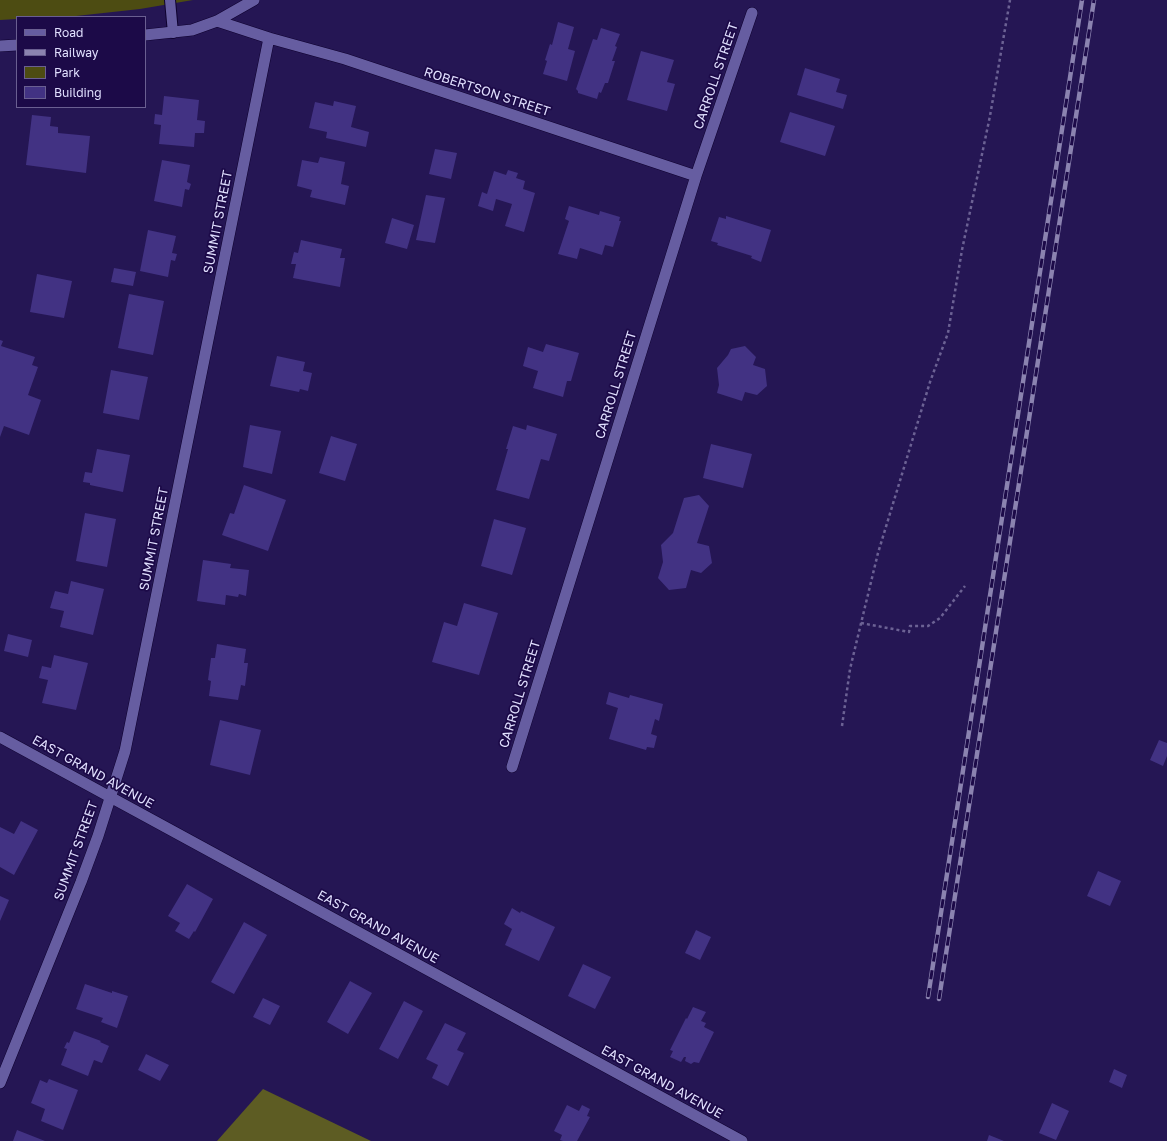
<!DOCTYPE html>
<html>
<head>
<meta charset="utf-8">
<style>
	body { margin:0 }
	#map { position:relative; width:1167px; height:1141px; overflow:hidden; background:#251654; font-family:"Golos Text",sans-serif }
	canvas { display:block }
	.legend { position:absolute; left:16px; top:16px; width:130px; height:92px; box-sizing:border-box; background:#1c0a48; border:1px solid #6a5f91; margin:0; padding:5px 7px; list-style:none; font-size:12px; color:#e0dffe }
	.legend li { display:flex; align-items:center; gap:8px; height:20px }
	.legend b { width:20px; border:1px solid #6a5f91 }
</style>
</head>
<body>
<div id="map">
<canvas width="1167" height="1141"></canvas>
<ul class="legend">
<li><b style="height:5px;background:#665da1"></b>Road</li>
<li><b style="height:5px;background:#8b83b0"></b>Railway</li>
<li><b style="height:11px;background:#4d4c12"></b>Park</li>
<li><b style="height:11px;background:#423283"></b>Building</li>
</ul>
</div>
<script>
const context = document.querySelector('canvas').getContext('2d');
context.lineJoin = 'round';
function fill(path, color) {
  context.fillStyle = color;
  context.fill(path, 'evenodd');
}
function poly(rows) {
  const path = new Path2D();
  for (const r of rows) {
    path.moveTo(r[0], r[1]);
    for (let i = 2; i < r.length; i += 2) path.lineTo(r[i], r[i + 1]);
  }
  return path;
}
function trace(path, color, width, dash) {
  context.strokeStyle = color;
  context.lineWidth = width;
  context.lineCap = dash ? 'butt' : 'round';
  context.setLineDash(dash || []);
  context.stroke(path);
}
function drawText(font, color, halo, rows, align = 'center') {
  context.font = font + ' "Golos Text",sans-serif';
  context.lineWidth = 3.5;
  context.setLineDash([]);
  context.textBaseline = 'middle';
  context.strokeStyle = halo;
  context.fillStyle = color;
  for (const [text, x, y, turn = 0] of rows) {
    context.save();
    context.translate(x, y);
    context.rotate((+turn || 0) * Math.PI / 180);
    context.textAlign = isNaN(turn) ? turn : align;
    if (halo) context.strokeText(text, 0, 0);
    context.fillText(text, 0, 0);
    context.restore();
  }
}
fill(poly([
	[0,0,193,0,140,9,76,16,17,17,17,19,0,20]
]), '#4d4c12');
fill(poly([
	[263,1089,371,1141,217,1141]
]), '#5d5c23');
fill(poly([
	[558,22,574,27,568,49,575,51,567,81,543,74,547,61,545,60,550,44,552,45],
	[601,28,620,34,615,46,617,47,612,61,615,61,608,83,605,83,601,93,599,92,597,99,578,93,578,91,576,89,593,39,597,40],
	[641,51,674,60,667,82,675,84,667,111,627,100],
	[805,68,840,79,836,92,847,95,843,109,797,95],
	[164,96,199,100,197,120,205,121,204,133,195,133,194,147,159,144,161,125,154,124,155,114,162,115],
	[334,101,356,106,351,127,369,132,366,147,326,138,327,132,309,128,315,102,333,106],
	[790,112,835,126,825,156,780,142],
	[32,115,51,117,50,126,58,127,58,133,90,136,86,173,26,165],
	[435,149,457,153,451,179,429,174],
	[320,157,345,162,341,184,349,186,345,205,310,197,312,190,297,186,302,160,318,163],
	[162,160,190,165,187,182,191,184,189,190,185,189,182,207,154,201],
	[508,170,518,173,516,178,525,181,523,189,535,193,524,232,505,226,512,204,496,199,493,211,478,206,482,192,487,194,494,171,506,175],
	[426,195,445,198,435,243,416,240],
	[569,206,599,215,600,211,620,217,619,221,621,221,613,247,605,245,602,255,580,248,577,259,558,254,569,221,565,219],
	[726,216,771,230,761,262,751,258,752,256,717,245,718,243,711,241,719,217,726,219],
	[392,218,414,225,407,249,385,243],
	[148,230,176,236,172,253,177,254,175,261,171,260,168,277,140,271],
	[301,240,342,249,340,258,345,258,340,287,293,278,296,264,291,264,294,252,298,253],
	[114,268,136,272,133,286,111,282],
	[37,274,72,281,64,318,30,312],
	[129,294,164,301,153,355,118,348],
	[0,340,3,341,1,346,35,357,32,365,38,367,28,395,41,400,29,435,4,426,0,437],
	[546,344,579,353,571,381,567,381,563,397,533,388,538,371,523,366,528,347,543,352],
	[745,346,756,357,753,365,765,369,767,386,757,395,745,392,742,401,717,393,719,385,717,368,728,355,731,349],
	[277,356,305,362,303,371,312,373,308,391,300,389,299,392,270,386],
	[111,370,148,377,139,420,103,413],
	[250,425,281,431,272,474,243,467],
	[527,425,557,434,549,461,541,459,529,499,496,490,508,449,506,449,513,426,526,430],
	[331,436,357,444,345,481,319,473],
	[711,444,752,454,743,488,703,478],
	[97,449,130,455,123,492,90,485,90,483,83,482,85,472,92,473],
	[244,485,286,500,268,551,222,535,230,513,234,514],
	[699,495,709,506,697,543,709,546,712,563,701,573,691,570,686,588,669,590,658,578,663,562,661,545,673,533,684,498],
	[85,513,116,519,107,567,76,561],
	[494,519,526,528,512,575,481,566],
	[203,560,231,564,230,568,249,570,246,596,239,594,238,597,226,595,225,605,197,601],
	[71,581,104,589,93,635,60,627,64,611,50,608,55,591,68,594],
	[464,603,498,613,479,675,432,662,444,622,457,626],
	[8,634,32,640,28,657,4,651],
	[217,644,246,649,244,663,248,663,245,686,241,685,238,700,209,696,211,681,208,680,211,658,215,658],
	[54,655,88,663,76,710,42,703,48,680,39,678,42,666,51,668],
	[609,692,629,698,630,695,663,704,659,721,655,719,651,734,657,736,654,748,647,747,646,750,609,739,618,708,606,704],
	[220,720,261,730,250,775,210,765],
	[1159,740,1167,743,1167,756,1163,766,1150,760],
	[21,821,38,830,14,875,0,867,0,827,14,834],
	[1098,871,1121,881,1110,906,1087,896],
	[187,884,213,899,195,932,194,931,189,939,175,931,180,923,168,916],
	[0,896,9,900,0,921],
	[512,908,520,913,521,911,555,927,539,961,505,945,512,929,504,924],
	[244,922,267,935,234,994,211,982],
	[696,930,711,937,700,960,685,953],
	[583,964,611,977,595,1009,568,996],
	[350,981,372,993,348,1034,327,1022],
	[85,984,112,993,112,991,128,996,117,1028,101,1022,103,1018,76,1009],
	[263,998,280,1006,270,1025,253,1017],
	[404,1001,423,1011,398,1059,379,1049],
	[693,1007,706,1012,701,1021,706,1023,704,1027,714,1032,699,1063,694,1062,691,1064,685,1061,686,1057,684,1057,681,1062,670,1057,673,1051,670,1050,686,1018,687,1019],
	[445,1023,466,1033,457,1050,464,1053,448,1086,432,1078,438,1065,426,1059],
	[74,1031,101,1041,100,1042,109,1046,102,1063,94,1060,88,1076,61,1065,67,1049,64,1048,67,1042,69,1043],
	[146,1054,169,1065,160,1081,138,1070],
	[1114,1069,1127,1075,1122,1088,1109,1082],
	[49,1079,78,1090,63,1130,41,1121,45,1109,31,1103,40,1080,47,1083],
	[1052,1103,1069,1111,1056,1140,1039,1133],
	[567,1105,579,1111,582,1105,590,1109,587,1116,590,1117,577,1141,563,1141,560,1140,562,1135,554,1131],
	[17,1130,45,1141,13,1141],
	[989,1135,1004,1141,987,1141]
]), '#423283');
const service = poly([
	[170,0,173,33]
]);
const minor = poly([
	[217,21,269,38,345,59,696,176],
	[145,35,192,30,217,21,254,0],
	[0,46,17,45],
	[0,737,742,1141],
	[512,767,696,176,752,13],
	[0,1083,81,882,98,836,125,751,269,38]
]);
trace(service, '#0f022f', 12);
trace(minor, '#0f022f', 12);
trace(poly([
	[861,623,909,632,910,626,928,626,940,618,965,586],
	[842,726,850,669,878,553,930,382,948,333,962,250,990,116,1010,0]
]), '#6c6294', 2.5, [3, 3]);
trace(service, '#665da1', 10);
trace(minor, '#665da1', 11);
const rail = poly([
	[928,997,1082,0],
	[939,999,1094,0]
]);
trace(rail, '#8b83b0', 4.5);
trace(rail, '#1c0a48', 3, [9]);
drawText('13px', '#e0dffe', '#1c0a48', [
	["CARROLL STREET",716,76,-71],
	["ROBERTSON STREET",487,92,18],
	["SUMMIT STREET",218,222,-79],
	["CARROLL STREET",616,385,-73],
	["SUMMIT STREET",154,539,-79],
	["CARROLL STREET",520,694,-73],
	["EAST GRAND AVENUE",93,772,29],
	["SUMMIT STREET",76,851,-70],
	["EAST GRAND AVENUE",378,927,29],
	["EAST GRAND AVENUE",662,1082,29]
]);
</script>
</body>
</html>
